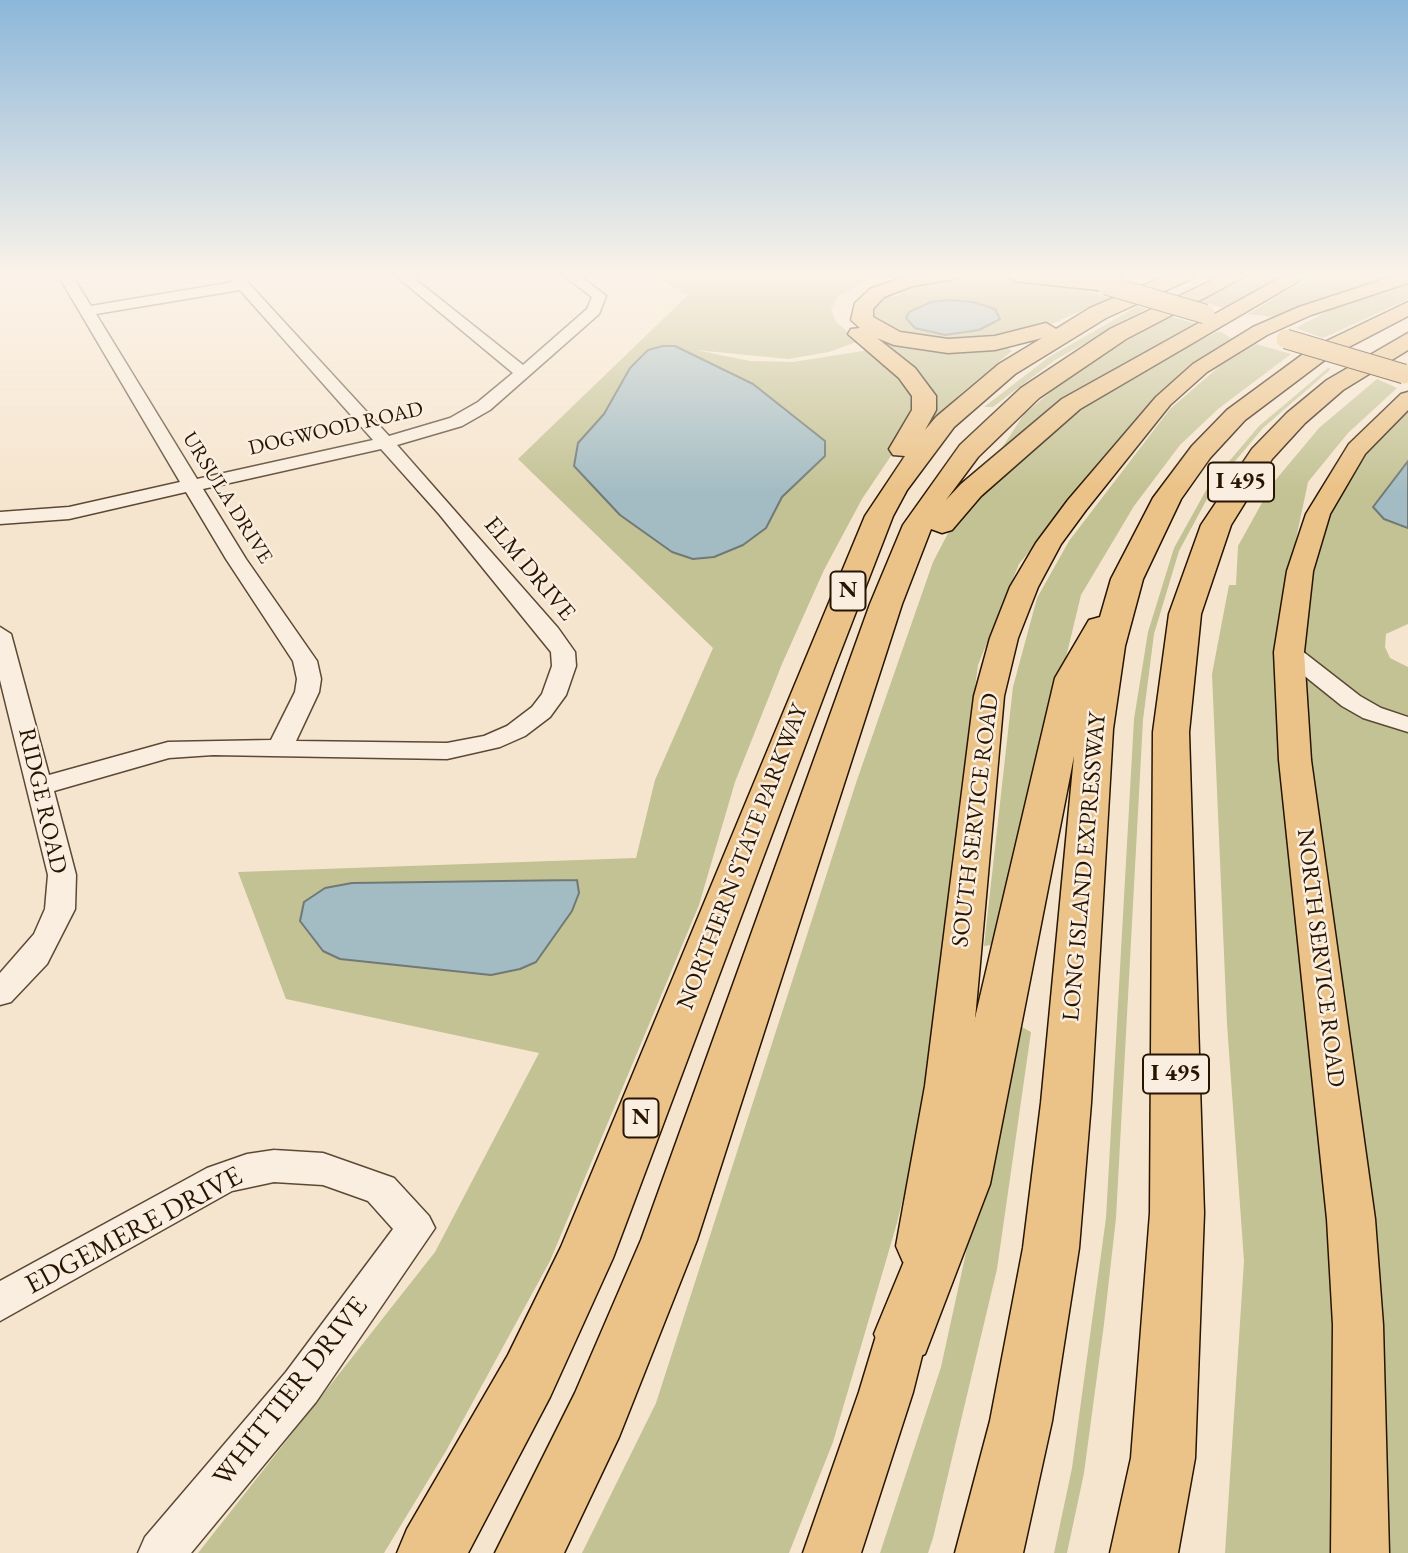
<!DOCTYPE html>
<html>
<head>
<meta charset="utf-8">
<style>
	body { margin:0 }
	canvas { display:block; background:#f6e5ce }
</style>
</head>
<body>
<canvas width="1408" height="1553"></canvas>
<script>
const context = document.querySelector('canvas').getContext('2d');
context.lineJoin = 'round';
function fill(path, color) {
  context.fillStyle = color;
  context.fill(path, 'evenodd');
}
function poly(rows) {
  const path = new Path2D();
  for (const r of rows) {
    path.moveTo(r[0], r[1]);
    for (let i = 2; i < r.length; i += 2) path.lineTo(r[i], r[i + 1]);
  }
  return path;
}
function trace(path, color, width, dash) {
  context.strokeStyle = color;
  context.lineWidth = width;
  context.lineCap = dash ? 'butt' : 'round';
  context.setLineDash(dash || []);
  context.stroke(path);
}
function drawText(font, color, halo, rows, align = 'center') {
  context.font = font + ' "EB Garamond",serif';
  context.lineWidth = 5;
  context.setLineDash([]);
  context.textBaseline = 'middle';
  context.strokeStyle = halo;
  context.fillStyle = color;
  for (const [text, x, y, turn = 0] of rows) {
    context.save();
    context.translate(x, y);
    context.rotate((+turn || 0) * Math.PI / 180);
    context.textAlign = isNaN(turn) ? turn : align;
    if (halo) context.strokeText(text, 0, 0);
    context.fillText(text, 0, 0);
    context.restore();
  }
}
fill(poly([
	[652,275,879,275,838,296,831,309,836,322,859,341,829,352,788,359,696,350,750,361,793,362,869,350,903,376,916,397,915,420,862,499,824,570,782,664,735,782,699,905,550,1261,446,1451,384,1553,198,1553,435,1252,539,1053,286,999,238,872,636,858,655,780,713,648,518,459,688,295],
	[1257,275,1292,275,1227,309,1199,301],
	[1314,275,1396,275,1274,317,1248,314],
	[951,278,1013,278,1072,286,1109,298,1041,329,972,344,893,334,870,315,871,308,882,298,901,295,896,292,917,283],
	[1408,283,1408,299,1323,338,1296,328,1347,301],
	[1138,306,1146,309,1055,360,993,407,984,407,1049,357],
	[1170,316,1196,324,1092,383,1004,452,1000,451,1024,414,1063,382,1100,356],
	[1219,331,1233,339,1198,360,1145,410,1019,564,978,665,952,864,928,1096,897,1223,833,1442,789,1553,582,1553,656,1403,857,780,933,562,958,514,1079,409,1127,377],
	[885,338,1005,346,1012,351,960,394,939,416,931,414,874,341],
	[1256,344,1291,354,1218,409,1180,445,1134,506,1081,595,997,944,984,946,1013,687,1037,598,1069,541,1170,409,1221,365],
	[1328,368,1331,369,1263,428,1214,486,1179,551,1154,634,1143,720,1116,1218,1104,1324,1084,1473,1067,1553,1054,1553,1072,1468,1106,1218,1134,719,1148,632,1174,548,1209,485,1259,426],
	[1377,379,1397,388,1348,433,1308,482,1276,635,1277,728,1286,834,1338,1275,1333,1553,1225,1553,1244,1261,1227,1024,1212,674,1229,585,1236,585,1238,546,1273,483,1319,428],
	[1408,398,1408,461,1377,502,1408,528,1408,624,1386,634,1385,647,1390,658,1408,667,1408,1553,1360,1553,1301,679,1311,678,1289,652,1318,514],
	[1022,1027,1031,1032,997,1269,933,1538,928,1553,880,1553,941,1367,995,1120]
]), '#c3c294');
const water = poly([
	[948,300,973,302,995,309,1000,319,979,330,945,335,915,328,906,318,909,312,931,302,948,300],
	[663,346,675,346,753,384,825,441,825,456,782,497,766,528,743,545,714,557,693,559,672,552,620,515,574,466,578,443,604,414,630,368,648,350,663,346],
	[1408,461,1408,528,1384,519,1373,507,1408,461],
	[577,880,579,893,572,911,536,962,520,969,491,975,340,959,323,951,300,921,304,902,325,888,352,883,577,880]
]);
fill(water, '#a3bcc3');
trace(water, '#717976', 2);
const minor = poly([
	[58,275,72,275,91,306,233,282,227,275,241,275,389,436,450,418,478,402,513,373,395,275,410,275,523,365,587,309,592,297,563,275,579,275,606,296,599,314,490,410,462,426,397,445,558,628,575,652,576,666,566,695,550,717,525,736,500,747,447,759,213,755,169,758,54,791,76,875,75,909,47,964,11,1002,0,1005,0,973,34,934,45,909,48,875,0,680,0,627,11,634,49,775,168,742,271,740,295,692,297,679,293,661,226,559,186,492,69,519,0,524,0,512,69,507,180,482,58,275],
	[240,290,373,440,197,479,96,314,240,290],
	[381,449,439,514,551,652,552,666,542,694,532,707,507,726,484,736,447,743,296,741,319,692,321,679,317,661,246,559,203,489,381,449],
	[1289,645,1297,647,1360,696,1381,708,1408,717,1408,732,1363,718,1342,706,1281,657,1277,652,1281,647,1289,645],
	[274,1150,323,1153,394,1178,429,1216,435,1228,316,1402,191,1553,138,1553,145,1537,286,1372,393,1229,368,1201,323,1185,274,1182,232,1191,0,1321,0,1281,207,1168,247,1154,274,1150]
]);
const major = poly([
	[1397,275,1408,275,1408,283,1311,315,1267,335,1207,372,1170,405,1086,510,1061,544,1038,587,1018,638,1004,696,969,1086,944,1246,937,1262,920,1268,903,1262,896,1246,925,1086,974,696,990,638,1010,587,1036,543,1068,500,1156,397,1193,364,1253,327,1299,307,1397,275],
	[1408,392,1408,410,1365,454,1330,514,1313,571,1304,652,1311,760,1375,1219,1383,1325,1389,1553,1331,1553,1333,1325,1327,1219,1279,760,1274,652,1287,571,1306,514,1349,444,1401,394,1408,392],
	[907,1292,925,1299,932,1316,913,1392,861,1553,803,1553,859,1392,882,1316,889,1299,907,1292]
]);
const highway = poly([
	[909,275,957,275,954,279,912,286,884,297,873,309,873,317,900,332,948,339,995,336,1046,323,1056,329,1090,308,1168,275,1194,275,1191,279,1106,318,1015,374,954,427,907,490,893,516,835,666,613,1258,550,1397,468,1553,397,1553,407,1529,508,1355,561,1247,865,516,905,456,893,455,889,449,912,410,912,396,899,378,848,334,851,329,860,328,851,320,855,303,870,289,909,275],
	[877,338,894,345,948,353,995,350,1042,338,999,364,936,417,925,430,936,410,936,396,915,368,877,338],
	[1004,275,1068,275,1106,279,1116,285,1106,291,1014,281,1004,275],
	[1223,275,1248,275,1126,339,1039,398,978,457,946,500,961,484,1062,399,1285,275,1309,275,1080,409,981,496,952,530,942,533,931,529,902,604,697,1240,619,1437,564,1553,495,1553,575,1393,641,1240,870,604,903,525,960,445,1021,388,1110,329,1223,275],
	[1408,302,1408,316,1326,359,1245,420,1210,458,1181,499,1143,579,1125,646,1113,729,1091,1103,1079,1248,1052,1421,1023,1553,955,1553,990,1421,1023,1248,1041,1103,1074,756,990,1184,925,1354,904,1363,883,1354,874,1334,936,1184,1055,678,1089,620,1100,617,1111,579,1153,498,1192,446,1227,410,1310,349,1408,302],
	[1408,333,1408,350,1343,390,1305,423,1272,459,1231,525,1201,614,1189,732,1204,1213,1195,1458,1178,1553,1110,1553,1131,1458,1150,1213,1153,732,1169,614,1201,525,1252,449,1287,413,1327,380,1408,333]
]);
trace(minor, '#5b4935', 3);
trace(major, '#271502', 3);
trace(highway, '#271502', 3);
fill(minor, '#f9eedf');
fill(major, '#ebc287');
fill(highway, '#ebc287');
const majorBridge = poly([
	[1106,285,1205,314],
	[1286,339,1404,374]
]);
trace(majorBridge, '#271502', 21, []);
trace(majorBridge, '#ebc287', 19);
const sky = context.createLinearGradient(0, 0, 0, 492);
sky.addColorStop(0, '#8cb7d9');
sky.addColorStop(0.56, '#fbf3e9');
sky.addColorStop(1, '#fbf3e900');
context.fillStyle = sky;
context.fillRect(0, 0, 1408, 492);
drawText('21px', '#271502', '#f9eedf', [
	["DOGWOOD ROAD",336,429,-13],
	["URSULA DRIVE",227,498,58]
]);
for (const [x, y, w] of [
	[1241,482,66],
	[848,591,35],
	[1176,1074,66],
	[641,1118,35]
]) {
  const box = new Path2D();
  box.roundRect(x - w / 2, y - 19.5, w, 39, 5);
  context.fillStyle = '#f9eedf';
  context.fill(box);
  trace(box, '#271502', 2);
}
drawText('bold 23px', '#271502', null, [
	["I 495",1241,482],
	["N",848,591],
	["I 495",1176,1074],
	["N",641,1118]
]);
drawText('24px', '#271502', '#f9eedf', [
	["ELM DRIVE",529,569,50],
	["RIDGE ROAD",42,801,77],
	["SOUTH SERVICE ROAD",976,820,-83],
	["NORTHERN STATE PARKWAY",743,857,-69],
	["LONG ISLAND EXPRESSWAY",1085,867,-85],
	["NORTH SERVICE ROAD",1320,958,83]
]);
drawText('28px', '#271502', '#f9eedf', [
	["EDGEMERE DRIVE",134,1231,-28],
	["WHITTIER DRIVE",291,1392,-52]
]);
</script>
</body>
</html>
